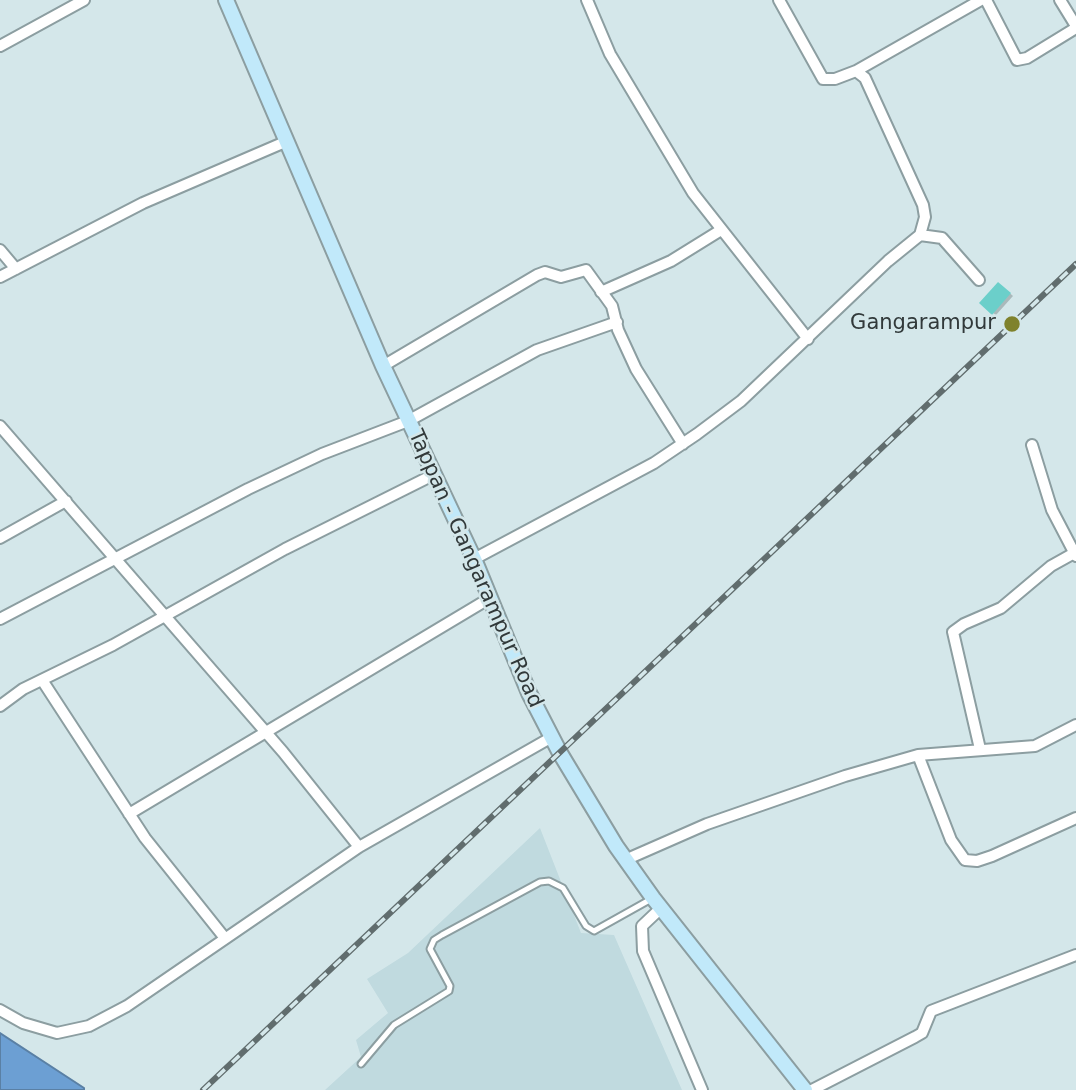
<!DOCTYPE html>
<html>
<head>
<meta charset="utf-8">
<style>
	body { margin:0 }
	canvas { display:block; background:#d4e7ea }
</style>
</head>
<body>
<canvas width="1076" height="1090"></canvas>
<script>
const context = document.querySelector('canvas').getContext('2d');
context.lineJoin = 'round';
function fill(path, color) {
  context.fillStyle = color;
  context.fill(path, 'evenodd');
}
function poly(rows) {
  const path = new Path2D();
  for (const r of rows) {
    path.moveTo(r[0], r[1]);
    for (let i = 2; i < r.length; i += 2) path.lineTo(r[i], r[i + 1]);
  }
  return path;
}
function trace(path, color, width, dash) {
  context.strokeStyle = color;
  context.lineWidth = width;
  context.lineCap = dash ? 'butt' : 'round';
  context.setLineDash(dash || []);
  context.stroke(path);
}
function drawText(font, color, halo, rows, align = 'center') {
  context.font = font + ' "DejaVu Sans",sans-serif';
  context.lineWidth = 5;
  context.setLineDash([]);
  context.textBaseline = 'middle';
  context.strokeStyle = halo;
  context.fillStyle = color;
  for (const [text, x, y, turn = 0] of rows) {
    context.save();
    context.translate(x, y);
    context.rotate((+turn || 0) * Math.PI / 180);
    context.textAlign = isNaN(turn) ? turn : align;
    if (halo) context.strokeText(text, 0, 0);
    context.fillText(text, 0, 0);
    context.restore();
  }
}
fill(poly([
	[540,828,581,933,614,935,682,1090,325,1090,361,1057,356,1040,388,1013,367,979,408,953]
]), '#c0dadf');
const water = poly([
	[0,1033,84,1088,84,1090,0,1090,0,1033]
]);
fill(water, '#6c9fd3');
trace(water, '#5a80a5', 2);
fill(poly([
	[1002,286,1013,296,996,315,993,313]
]), '#0003');
fill(poly([
	[998,282,1011,293,992,315,979,303]
]), '#6bcfca');
const lane = poly([
	[361,1064,394,1025,449,991,450,986,430,949,434,940,442,935,540,882,549,881,563,888,586,926,594,931,653,898]
]);
const street = poly([
	[587,0,610,54,693,193,808,339],
	[779,0,823,79,835,79,856,71,865,78,923,205,925,217,920,235],
	[986,0,1017,60,1027,58,1076,28],
	[1060,0,1076,26],
	[0,46,84,0],
	[856,71,981,0],
	[0,250,16,269],
	[0,277,143,203,285,142],
	[601,292,671,261,721,230],
	[383,366,537,275,545,272,561,277,586,270,612,306,618,330,636,369,683,444],
	[0,426,283,752,359,847],
	[1032,445,1052,510,1076,556],
	[0,538,66,501],
	[474,559,654,463,697,434,741,401,888,261,920,235,942,238,979,280],
	[0,619,248,489,322,454,408,421,537,350,617,322],
	[42,680,145,838,224,937],
	[0,706,23,689,113,645,285,549,433,475],
	[980,749,953,632,964,624,1001,608,1051,566,1076,552],
	[918,755,951,840,965,860,977,861,992,856,1076,818],
	[129,814,490,598],
	[625,860,707,824,845,776,918,755,1035,746,1076,725],
	[660,909,642,926,643,951,702,1090],
	[0,1010,23,1023,57,1033,89,1026,127,1006,359,847,552,737],
	[812,1090,915,1037,922,1033,931,1011,1076,955]
]);
const secondary = poly([
	[226,0,383,366,474,559,529,693,560,753,616,846,653,898,805,1090]
]);
trace(lane, '#8c9ea1', 9);
trace(street, '#8c9ea1', 14);
trace(secondary, '#8c9ea1', 18);
trace(lane, '#fff', 5);
trace(street, '#fff', 10);
trace(secondary, '#c1e9fa', 14);
const rail = poly([
	[203,1090,1076,264]
]);
trace(rail, '#616d6e', 6);
trace(rail, '#d4e7ea', 3.5, [10]);
for (const [x, y, r, color] of [
	[1012,324,9,"#7f822c"]
]) {
  const dot = new Path2D();
  dot.arc(x, y, r, 0, 2 * Math.PI);
  context.fillStyle = color;
  context.fill(dot);
  trace(dot, '#d4e7ea', 2.5);
}
drawText('21px', '#31393a', '#d4e7ea', [
	["Gangarampur",996,324]
], 'right');
drawText('21px', '#31393a', '#d4e7ea', [
	["Tappan - Gangarampur Road",475,569,66]
]);
</script>
</body>
</html>
